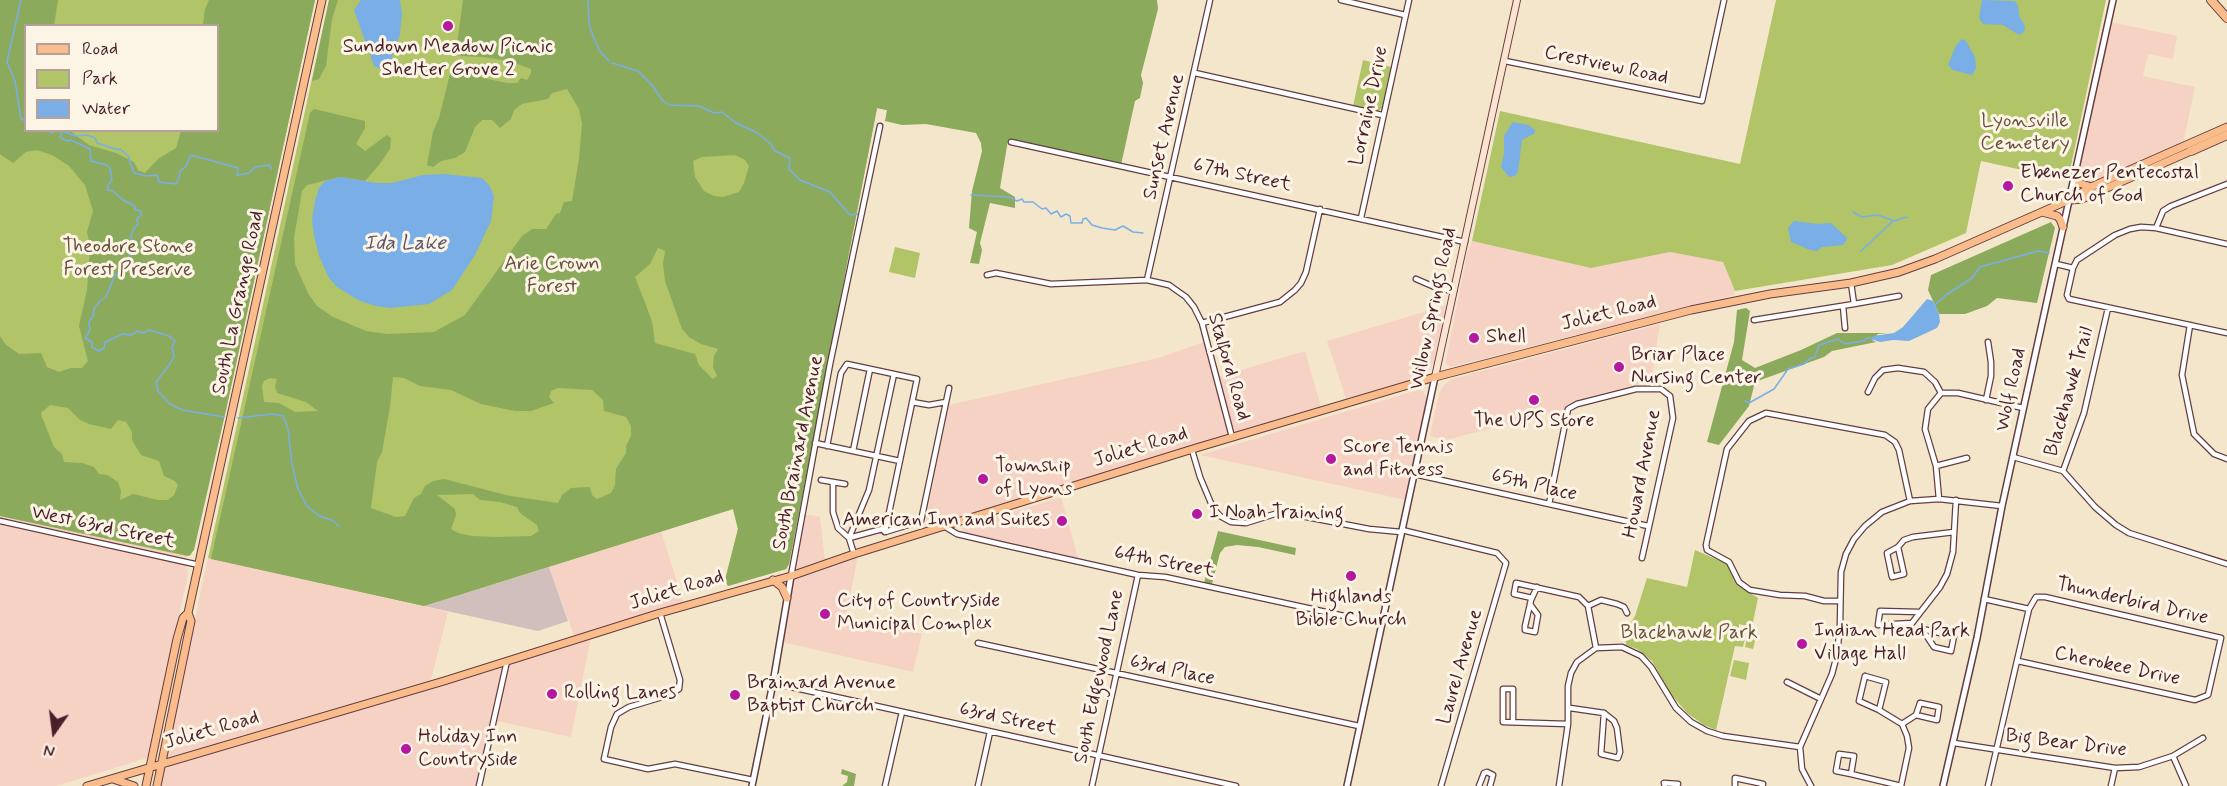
<!DOCTYPE html>
<html>
<head>
<meta charset="utf-8">
<style>
	body { margin:0 }
	#map { position:relative; width:2227px; height:786px; overflow:hidden; background:#f4e6cb; font-family:Mynerve,sans-serif }
	canvas { display:block }
	.legend { position:absolute; left:24px; top:24px; width:195px; height:108px; box-sizing:border-box; background:#fcf5e5; border:2px solid #b59f9b; margin:0; padding:8px 10px; list-style:none; font-size:18px; color:#4a1f2b }
	.legend li { display:flex; align-items:center; gap:12px; height:30px }
	.legend b { width:30px; border:2px solid #b59f9b }
	.north { position:absolute; left:24px; top:702px; width:60px; height:60px; -webkit-text-stroke:4px #fcf5e5; paint-order:stroke; rotate:194deg; font-size:16px; font-weight:700; line-height:24px; text-align:center; color:#4a1f2b }
	.north::after { content:''; display:block; margin:auto; width:21px; height:27px; background:#4a1f2b; clip-path:polygon(50% 0,100% 100%,50% 72%,0 100%) }
</style>
</head>
<body>
<div id="map">
<canvas width="2227" height="786"></canvas>
<ul class="legend">
<li><b style="height:8px;background:#fabc8b"></b>Road</li>
<li><b style="height:16px;background:#b1c467"></b>Park</li>
<li><b style="height:16px;background:#79aee7"></b>Water</li>
</ul>
<div class="north">N</div>
</div>
<script>
const context = document.querySelector('canvas').getContext('2d');
context.lineJoin = 'round';
function fill(path, color) {
  context.fillStyle = color;
  context.fill(path, 'evenodd');
}
function poly(rows) {
  const path = new Path2D();
  for (const r of rows) {
    path.moveTo(r[0], r[1]);
    for (let i = 2; i < r.length; i += 2) path.lineTo(r[i], r[i + 1]);
  }
  return path;
}
function trace(path, color, width, dash) {
  context.strokeStyle = color;
  context.lineWidth = width;
  context.lineCap = dash ? 'butt' : 'round';
  context.setLineDash(dash || []);
  context.stroke(path);
}
function drawText(font, color, halo, rows, align = 'center') {
  context.font = font + ' Mynerve,sans-serif';
  context.lineWidth = 6;
  context.setLineDash([]);
  context.textBaseline = 'middle';
  context.strokeStyle = halo;
  context.fillStyle = color;
  for (const [text, x, y, turn = 0] of rows) {
    context.save();
    context.translate(x, y);
    context.rotate((+turn || 0) * Math.PI / 180);
    context.textAlign = isNaN(turn) ? turn : align;
    if (halo) context.strokeText(text, 0, 0);
    context.fillText(text, 0, 0);
    context.restore();
  }
}
fill(poly([
	[2111,22,2177,36,2173,59,2148,54,2143,76,2195,87,2183,144,2097,181,2085,183,2081,178,2080,171],
	[1472,241,1591,268,1670,252,1723,262,1735,291,1734,295,1450,367,1446,363,1446,360,1467,254],
	[1447,305,1433,364,1429,370,1414,379,1346,399,1327,341],
	[1660,324,1651,381,1588,397,1563,410,1446,440,1430,436,1439,394,1443,386,1452,379],
	[1204,342,1229,436,924,529,949,405,1158,358],
	[1305,351,1321,407,1235,433,1218,377],
	[1418,390,1423,391,1427,398,1406,500,1200,455],
	[1061,497,1078,558,964,533,962,530,964,527],
	[804,514,820,517,825,561,792,574],
	[0,516,186,556,188,575,147,758,56,786,0,786],
	[661,531,684,604,575,638,549,567],
	[858,555,846,617,922,634,913,672,782,642,791,577],
	[208,558,448,612,431,680,165,758],
	[591,637,571,737,497,721,482,786,154,786,158,766]
]), '#f6d2c4');
fill(poly([
	[549,567,568,621,538,631,424,606]
]), '#d1bfbe');
fill(poly([
	[0,0,315,0,226,410,191,555,186,556,0,516],
	[26,26,218,26,218,130,26,130],
	[329,0,1153,0,1115,162,877,108,789,564,786,569,728,586,725,580,738,529,733,509,424,606,208,558],
	[1776,0,2106,0,2068,180,1981,161,1966,233,1892,265,1735,291,1723,262,1670,252,1591,268,1472,241,1500,111,1740,164],
	[1363,60,1391,67,1382,108,1379,111,1353,106],
	[895,247,920,253,915,278,889,272],
	[1695,550,1727,564,1736,584,1758,598,1752,627,1739,624,1739,628,1747,629,1743,647,1735,646,1716,730,1704,725,1687,713,1670,693,1652,661,1637,649,1626,645,1625,622,1631,622,1635,616,1647,578,1687,587],
	[1749,630,1757,632,1753,649,1745,647],
	[1734,660,1749,663,1746,680,1730,676]
]), '#b1c467');
fill(poly([
	[0,0,58,0,54,25,26,26,26,130,70,131,89,145,116,153,134,162,138,170,145,173,158,159,176,148,181,131,218,130,218,26,203,25,205,9,209,0,315,0,226,410,194,550,189,556,0,516,0,336,5,344,19,354,41,353,47,367,59,372,71,368,82,368,88,361,79,326,87,290,90,246,87,232,93,211,85,185,69,166,52,155,37,150,26,152,13,163,0,154],
	[50,405,68,408,80,420,89,424,111,429,118,420,126,422,132,432,132,440,141,455,159,461,164,476,175,481,178,485,174,495,168,500,158,500,133,494,120,500,121,491,118,482,107,475,99,474,94,467,82,463,64,462,62,454,54,447,42,417,41,413],
	[329,0,338,0,332,19,326,66,319,79,312,81],
	[463,0,1157,0,1158,9,1141,75,1143,83,1140,98,1135,101,1121,165,1008,140,1000,188,1015,197,1015,208,990,203,980,243,982,250,979,264,970,263,977,232,969,228,972,191,982,151,981,143,976,133,926,124,902,125,885,121,887,110,877,108,789,564,786,569,728,586,725,580,738,529,733,509,424,606,211,559,310,113,314,109,365,121,365,128,356,144,365,151,387,135,391,138,390,149,379,165,365,181,340,177,307,185,302,191,294,238,295,264,308,293,317,306,333,317,366,331,387,334,434,332,465,315,522,236,532,229,546,229,556,214,560,213,564,202,572,201,579,159,582,124,579,109,567,89,552,93,548,99,522,104,514,110,511,119,500,128,492,120,482,120,475,127,465,152,455,158,441,161,433,167,427,165,433,132,439,118,450,74,454,70,465,70,483,78,507,83,517,83,521,78,527,80,531,73,531,69,509,61,482,57,460,56,456,51],
	[735,155,745,160,749,166,744,183,739,192,723,197,714,196,704,191,695,177,693,161,702,157],
	[658,248,665,251,663,264,665,281,682,329,689,337,701,344,718,349,714,356,713,367,717,376,713,379,699,365,695,354,655,343,652,321,635,277,650,264],
	[393,377,404,378,420,386,451,390,481,404,515,411,531,411,554,403,549,397,551,391,558,388,592,390,603,400,604,411,626,417,631,426,631,436,626,446,626,453,616,469,615,485,611,493,597,499,592,495,590,487,571,488,562,495,558,503,510,496,444,479,433,481,425,486,421,494,414,498,405,516,396,517,371,508,377,462,382,452,390,407],
	[270,378,277,379,275,386,277,393,306,402,318,411,295,412,279,403,264,402,262,386,264,381],
	[473,494,480,500,500,502,517,507,520,513,537,525,539,531,531,536,498,537,472,536,458,533,451,529,456,515,455,509,437,495],
	[2051,222,2055,228,2037,303,1997,298,1987,306,1965,314,1939,314,1928,290,1931,275],
	[1746,308,1750,311,1742,360,1755,368,1801,350,1837,333,1888,333,1878,334,1872,340,1876,342,1832,351,1824,357,1755,382,1749,406,1719,445,1707,442,1734,342,1737,310],
	[1218,531,1296,548,1295,555,1258,547,1237,545,1225,547,1220,553,1212,584,1204,583],
	[842,769,856,774,854,786,842,786,847,782,848,776,841,774]
]), '#8caa5c');
fill(poly([
	[361,0,400,0,402,14,400,34,391,60,381,69,374,66,354,10],
	[1982,0,2015,1,2018,6,2019,16,2025,26,2024,32,2019,35,2003,25,1983,24,1979,18],
	[1962,39,1966,41,1975,57,1976,68,1972,75,1953,70,1948,65,1956,45],
	[1513,122,1528,125,1535,130,1535,133,1522,140,1518,172,1515,176,1509,177,1501,167,1504,154,1504,136],
	[444,174,482,178,489,185,494,196,491,221,475,255,452,290,429,304,390,308,376,306,360,301,337,287,329,278,319,256,314,235,312,220,315,201,319,188,325,181,340,177,376,183,392,183,423,175],
	[1794,221,1818,224,1831,223,1847,238,1846,241,1843,245,1822,247,1817,251,1810,250,1791,242,1788,228],
	[1927,299,1933,301,1939,314,1940,322,1937,328,1909,341,1893,340,1880,342,1871,339,1873,336,1894,333,1903,327]
]), '#79aee7');
trace(poly([
	[21,0,7,62,15,81,21,119,26,121],
	[588,0,589,24,593,36,599,50,609,61],
	[612,63,638,71,652,85,662,100,669,105,699,106,714,113,722,112,736,123,756,132,770,143,775,151,790,158,789,169,800,180,830,192,849,214],
	[47,130,52,133,55,130],
	[59,130,62,131,60,137,67,141,71,140,90,149,91,161,107,165,110,169,112,180,108,185,108,190,113,191,123,200,135,206,135,210,141,211,141,215,137,219,138,225,134,228,131,236,134,246,132,251,122,270,115,275,106,297,99,302,94,309,93,316,89,322,90,330,85,338,92,342,92,347,99,351,104,348,105,342,123,334,131,335,138,331,143,333,149,330,169,336,175,341,172,348,174,356,170,364,156,382,158,391,170,404,182,410,224,417],
	[62,131,75,136,87,135,95,138,97,143,118,150,120,149,128,156,134,173,146,176,157,175,159,182,176,184,179,178,180,171,186,166,191,155,238,168,237,175,249,173,255,167,270,165,271,169],
	[971,195,1009,197,1017,201,1022,199,1024,202,1033,202,1042,209,1046,208,1051,214,1057,211,1061,217,1066,214,1070,216,1071,223,1082,223,1083,219,1086,218,1092,225,1102,228,1115,230,1123,226,1133,232,1143,233],
	[1853,212,1862,217,1878,215,1894,221,1907,217],
	[850,215,858,214],
	[1861,251,1893,221],
	[1934,306,1946,295,1972,278,1980,267,2038,251,2049,253],
	[1745,401,1749,403,1774,389,1788,369,1804,364,1809,359,1815,357,1819,345,1838,339,1845,344,1863,341,1870,337],
	[238,418,272,414,283,416,288,429,292,464,298,489,307,506,319,516,332,520,339,526]
]), '#79aee7', 1.5);
const minor = poly([
	[1341,0,1405,15],
	[1505,61,1702,101,1724,0],
	[1195,73,1382,115],
	[1011,142,1465,242],
	[1361,218,1409,0],
	[2156,228,2163,211,2171,206,2227,184],
	[2227,244,2156,228,2141,227,2130,229,2115,235,2077,260,2073,268,2067,295,2069,299,2227,333],
	[2056,264,2073,268],
	[987,275,996,273,1051,284,1147,280,1169,285,1186,297,1194,307,1202,323,1232,437],
	[1416,279,1437,288,1454,291],
	[1147,280,1210,0],
	[1851,283,1854,304,1899,296],
	[1843,306,1845,328],
	[1754,320,1854,304],
	[1202,323,1280,302,1295,290,1301,283,1306,272,1320,209],
	[2190,325,2182,375,2194,434,2214,454,2227,459],
	[1868,392,1875,378,1883,370,1898,368,1924,372,1935,382,1941,393],
	[1986,400,1991,376,1991,362,1988,342],
	[912,402,929,405,946,402],
	[815,443,900,461],
	[827,446,841,373,847,364,917,379,885,532],
	[1192,450,1200,477,1213,508,1220,516,1231,522,1246,523,1281,512,1369,529,1401,532],
	[853,451,870,369],
	[2013,457,2063,471],
	[1936,466,1967,458],
	[2063,471,2095,507,2116,525,2129,533,2227,564],
	[2063,471,2084,413,2108,308],
	[1414,474,1648,526],
	[821,480,845,484],
	[833,482,833,512,838,528,849,538,854,554],
	[1939,499,1936,466,1925,429,1928,409,1941,393,1958,393,2023,408],
	[1549,504,1568,409,1577,404,1636,389,1661,389,1670,396,1673,418,1642,558],
	[0,521,199,565],
	[944,526,957,534,1004,545,1138,575,1165,577,1381,624],
	[1402,530,1497,553,1506,563,1441,786],
	[849,538,882,529,885,532,921,521,949,388],
	[849,538,869,490,894,374],
	[1898,547,1904,574,1892,577,1887,553,1898,547],
	[1898,547,1904,540,1913,537,1954,532],
	[791,576,830,364,880,126],
	[1532,598,1514,594,1516,583,1579,597,1588,606,1601,600,1617,604,1624,607,1627,613],
	[1984,599,2029,609],
	[1840,601,1824,601,1805,596,1780,595,1750,590,1739,582,1729,562,1707,550,1706,545,1727,449,1749,421,1766,413,1885,435,1895,442,1899,450,1910,501],
	[1530,604,1538,615,1535,632,1525,630,1525,626,1531,600,1537,587],
	[1588,606,1596,648],
	[1919,612,1880,611,1878,625,1912,623,1940,587,1947,574,1953,552,1956,500],
	[660,613,680,680,679,689,672,694,629,707,617,714,611,727,604,759,648,769,675,764,753,780],
	[1922,629,1954,636,1951,651,1934,647,1922,629],
	[978,643,1359,726],
	[1865,676,1886,682,1879,710,1859,701,1865,676],
	[1787,682,1821,699],
	[773,683,1236,786],
	[1920,703,1939,707,1937,720,1916,715,1920,703],
	[1570,708,1604,713,1601,754,1618,758,1620,752,1617,728,1614,721,1604,713],
	[1879,710,1902,724,1907,736,1909,748,1901,786],
	[1513,722,1513,689,1503,689,1503,722,1568,724],
	[1902,724,1916,715],
	[1954,743,2115,768,2139,767,2173,756,2203,738],
	[2173,756,2186,786],
	[1851,774,1854,756,1839,754,1836,771,1851,774,1901,786],
	[479,786,507,661],
	[885,786,902,712],
	[978,786,990,732],
	[1092,786,1138,575],
	[1479,786,1484,773,1487,772,1493,775,1490,786],
	[1559,786,1568,724,1568,686,1571,673,1577,662,1596,648,1622,647,1641,656,1651,667,1676,708,1691,722,1707,731,1723,736,1800,747],
	[1665,786,1664,783,1678,784,1677,786],
	[1735,786,1735,778,1763,784,1762,786],
	[1811,786,1802,769,1800,747,1832,674,1837,655,1840,625,1841,572,1846,554,1854,539,1865,526,1882,512,1910,501,1939,499,2002,506],
	[1988,786,2029,609,2036,597,2045,597,2221,638,2208,695,2195,700,2018,661],
	[2111,786,2115,768]
]);
const tertiary = poly([
	[752,786,773,683,791,576],
	[1347,786,1435,377],
	[1943,786,1977,638,2002,506,2113,0]
]);
const secondary = poly([
	[1435,377,1517,0]
]);
const primary = poly([
	[2075,171,2079,183,2091,187],
	[2071,200,2082,199,2191,151],
	[2042,212,2057,216,2060,219,2063,227],
	[773,580,782,587,787,598],
	[113,779,134,786],
	[87,786,444,681,660,613,791,576,854,554,1196,448,1435,377,1691,310,1770,294,1851,283,1899,272,1935,259,2069,200,2091,187,2227,127],
	[146,786,177,639,183,618,188,613],
	[157,786,191,621,188,613,322,0]
]);
const motorway = poly([
	[2211,0,2227,18],
	[2191,151,2227,135]
]);
trace(minor, '#643d43', 7);
trace(tertiary, '#643d43', 8);
trace(secondary, '#643d43', 8);
trace(primary, '#643d43', 9);
trace(motorway, '#643d43', 10);
trace(minor, '#fff', 4.5);
trace(tertiary, '#fff', 5);
trace(secondary, '#fde4d1', 6);
trace(primary, '#fabc8b', 7);
trace(motorway, '#fabc8b', 8);
for (const [x, y, r, color] of [
	[448,26,6,"#b5179e"],
	[2008,186,6,"#b5179e"],
	[1474,338,6,"#b5179e"],
	[1619,367,6,"#b5179e"],
	[1534,400,6,"#b5179e"],
	[1331,459,6,"#b5179e"],
	[983,479,6,"#b5179e"],
	[1197,514,6,"#b5179e"],
	[1062,521,6,"#b5179e"],
	[1351,576,6,"#b5179e"],
	[825,614,6,"#b5179e"],
	[1802,644,6,"#b5179e"],
	[552,694,6,"#b5179e"],
	[735,695,6,"#b5179e"],
	[406,749,6,"#b5179e"]
]) {
  const dot = new Path2D();
  dot.arc(x, y, r, 0, 2 * Math.PI);
  context.fillStyle = color;
  context.fill(dot);
  trace(dot, '#fcf5e5', 2);
}
drawText('20px', '#4a1f2b', '#fcf5e5', [
	["Sundown Meadow Picnic",448,48,"center"],
	["Shelter Grove 2",448,71,"center"],
	["Ebenezer Pentecostal",2020,174],
	["Church of God",2020,197],
	["Shell",1486,338],
	["Briar Place",1631,356],
	["Nursing Center",1631,379],
	["The UPS Store",1534,422,"center"],
	["Score Tennis",1343,448],
	["and Fitness",1343,471],
	["Township",995,467],
	["of Lyons",995,490],
	["I Noah Training",1209,514],
	["American Inn and Suites",1050,521,"right"],
	["Highlands",1351,598,"center"],
	["Bible Church",1351,621,"center"],
	["City of Countryside",837,602],
	["Municipal Complex",837,625],
	["Indian Head Park",1814,632],
	["Village Hall",1814,655],
	["Brainard Avenue",747,684],
	["Baptist Church",747,707],
	["Rolling Lanes",564,694],
	["Holiday Inn",418,738],
	["Countryside",418,761]
], 'left');
drawText('20px', '#4a1f2b', '#fcf5e5', [
	["Crestview Road",1606,66,12],
	["Lorraine Drive",1370,106,-78],
	["Sunset Avenue",1165,137,-77],
	["67th Street",1242,176,12],
	["South La Grange Road",239,303,-78],
	["Willow Springs Road",1434,309,-78],
	["Joliet Road",1609,314,-14],
	["Stalford Road",1228,367,74],
	["Wolf Road",2012,390,-78],
	["Blackhawk Trail",2070,392,-74],
	["Joliet Road",1141,448,-17],
	["South Brainard Avenue",799,453,-79],
	["Howard Avenue",1643,474,-79],
	["65th Place",1534,486,13],
	["West 63rd Street",103,528,12],
	["64th Street",1164,563,11],
	["Joliet Road",677,591,-17],
	["Thunderbird Drive",2132,602,13],
	["Laurel Avenue",1461,667,-74],
	["Cherokee Drive",2117,667,12],
	["63rd Place",1172,671,12],
	["South Edgewood Lane",1100,677,-78],
	["63rd Street",1008,720,12],
	["Joliet Road",212,731,-16],
	["Big Bear Drive",2066,744,7]
]);
drawText('20px', '#69513d', '#fcf5e5', [
	["Lyonsville",2025,122],
	["Cemetery",2025,145],
	["Theodore Stone",128,248],
	["Forest Preserve",128,271],
	["Arie Crown",552,265],
	["Forest",552,288],
	["Blackhawk Park",1689,634]
]);
drawText('italic 21px', '#5a516d', '#fcf5e5', [
	["Ida Lake",405,245]
]);
</script>
</body>
</html>
